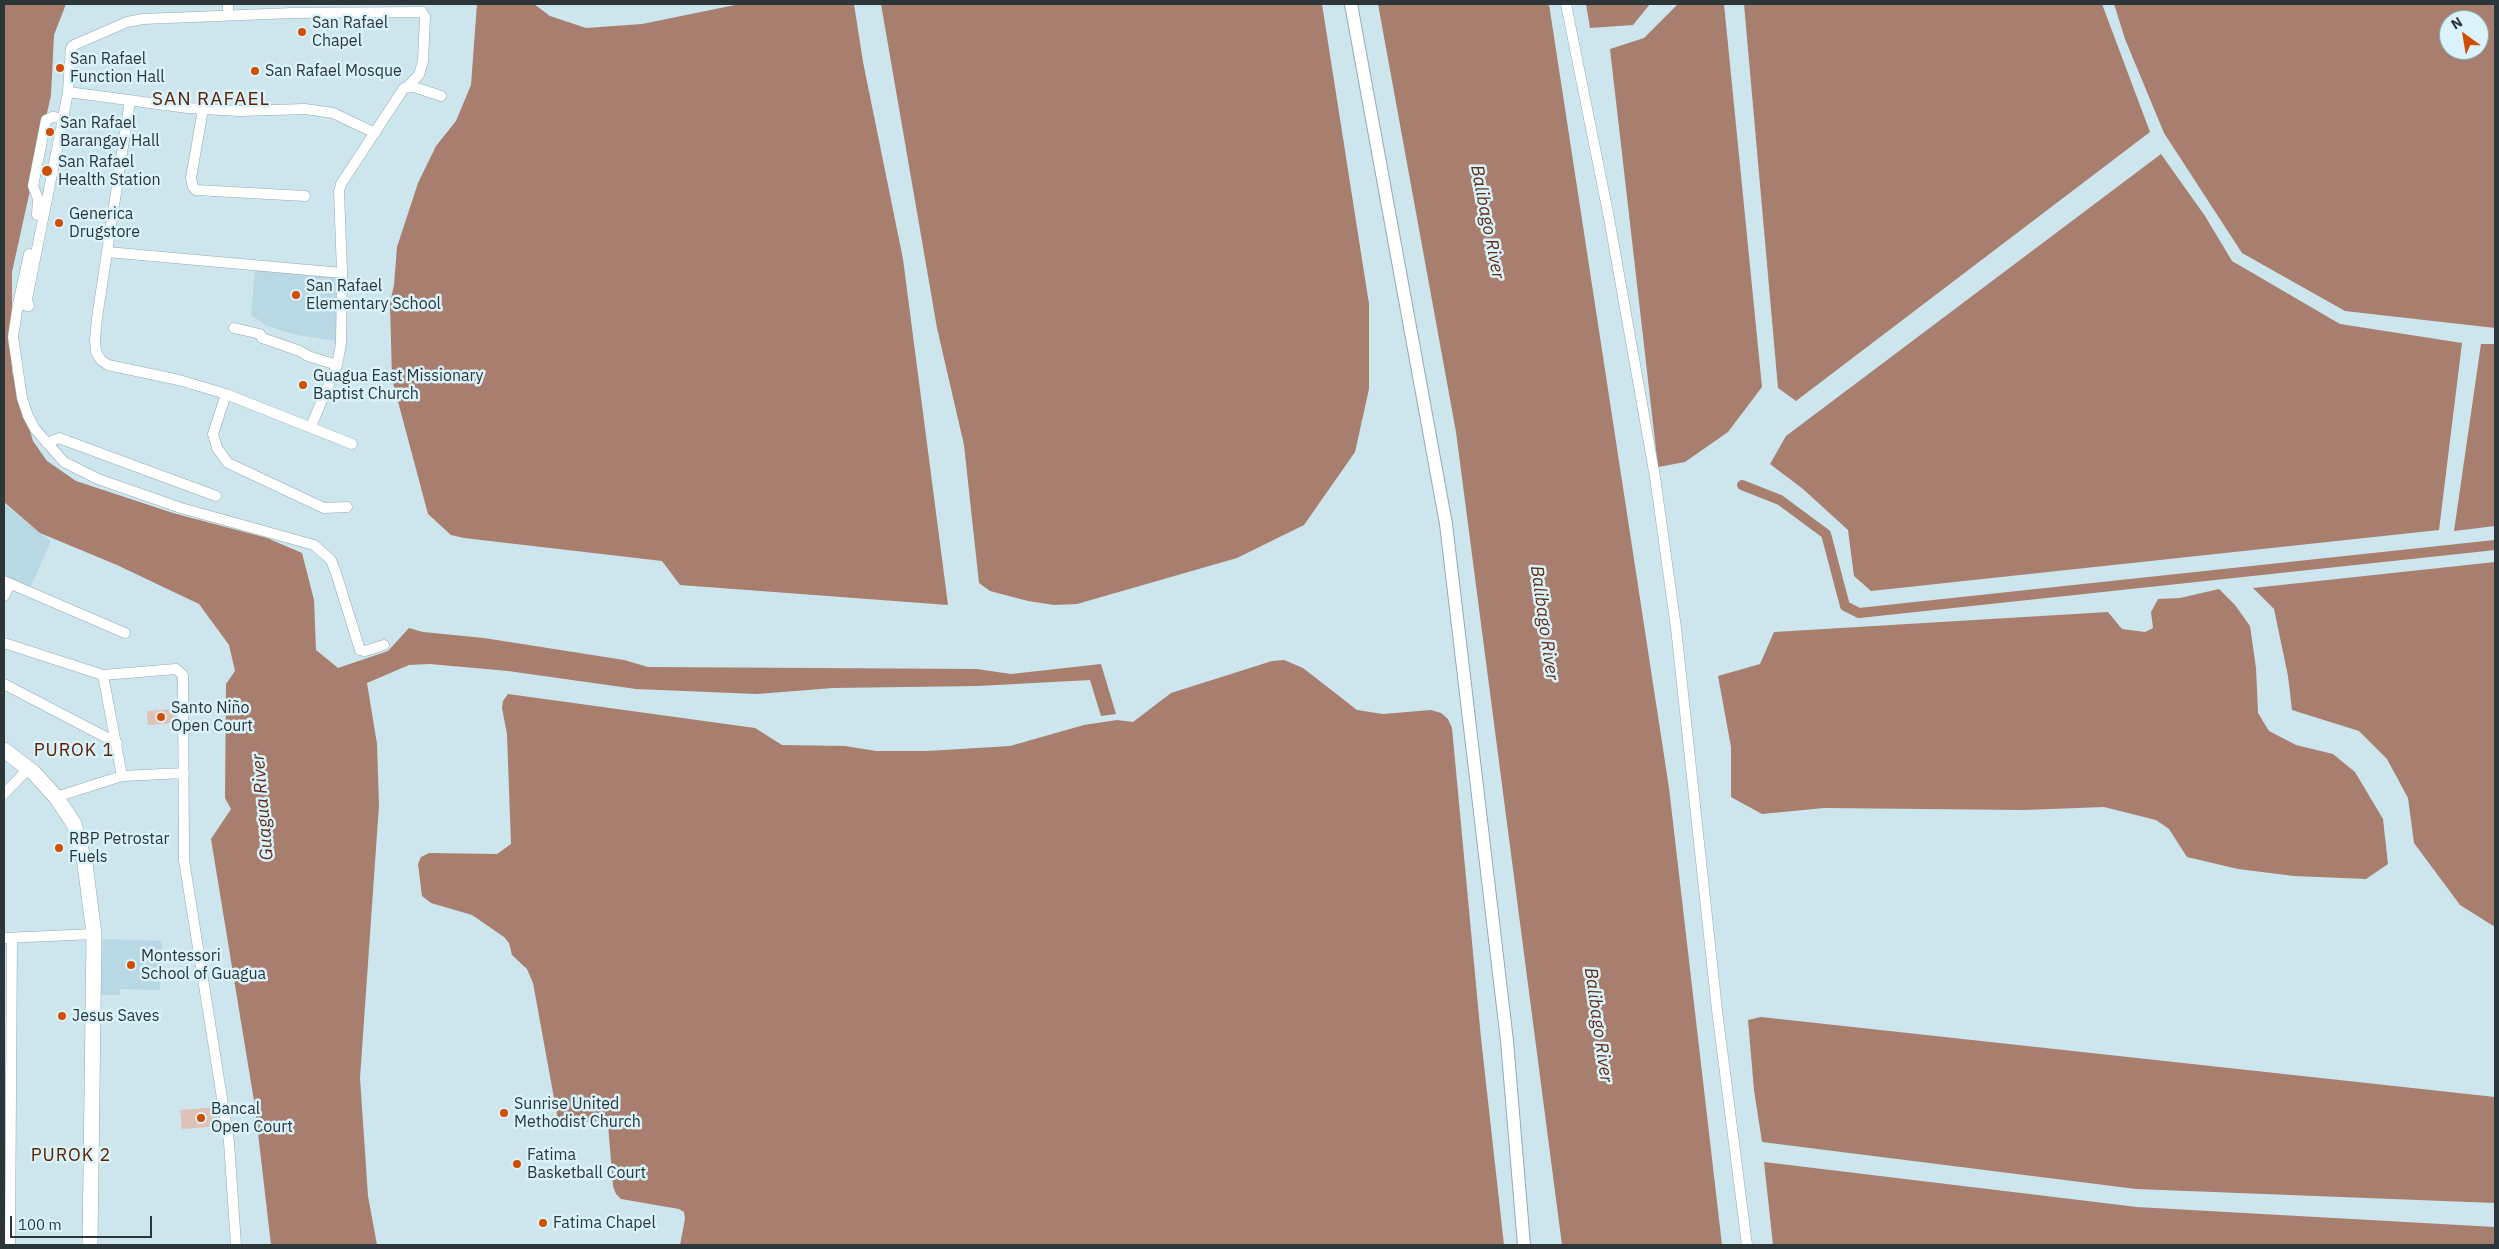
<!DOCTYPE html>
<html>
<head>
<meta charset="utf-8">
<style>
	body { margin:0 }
	#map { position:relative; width:2499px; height:1249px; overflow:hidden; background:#cde5ed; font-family:"IBM Plex Sans",sans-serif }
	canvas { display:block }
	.frame { position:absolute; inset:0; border:5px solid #2c3639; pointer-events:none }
	.north { position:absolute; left:2439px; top:10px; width:50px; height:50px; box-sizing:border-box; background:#daf2fa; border:1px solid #94a7ad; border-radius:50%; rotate:328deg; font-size:14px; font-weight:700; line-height:20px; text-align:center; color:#2c3639 }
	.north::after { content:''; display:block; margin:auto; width:18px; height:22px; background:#d14d00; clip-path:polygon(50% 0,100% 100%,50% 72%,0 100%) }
	.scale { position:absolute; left:10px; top:1216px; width:142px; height:22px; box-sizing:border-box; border:2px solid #2c3639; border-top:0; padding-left:6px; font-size:15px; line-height:18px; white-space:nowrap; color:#2c3639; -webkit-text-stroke:4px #daf2fa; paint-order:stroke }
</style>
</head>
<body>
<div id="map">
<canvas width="2499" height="1249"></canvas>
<div class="frame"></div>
<div class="north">N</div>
<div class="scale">100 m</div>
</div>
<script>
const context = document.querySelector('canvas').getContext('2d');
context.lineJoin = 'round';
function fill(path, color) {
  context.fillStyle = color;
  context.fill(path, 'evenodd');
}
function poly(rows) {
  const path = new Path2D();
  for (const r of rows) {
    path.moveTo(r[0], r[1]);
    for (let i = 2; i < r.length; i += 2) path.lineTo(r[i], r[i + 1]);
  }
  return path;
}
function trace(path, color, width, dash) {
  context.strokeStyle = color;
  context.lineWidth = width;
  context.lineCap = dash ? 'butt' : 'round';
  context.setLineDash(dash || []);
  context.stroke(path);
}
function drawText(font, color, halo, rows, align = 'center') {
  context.font = font + ' "IBM Plex Sans",sans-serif';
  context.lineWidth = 5;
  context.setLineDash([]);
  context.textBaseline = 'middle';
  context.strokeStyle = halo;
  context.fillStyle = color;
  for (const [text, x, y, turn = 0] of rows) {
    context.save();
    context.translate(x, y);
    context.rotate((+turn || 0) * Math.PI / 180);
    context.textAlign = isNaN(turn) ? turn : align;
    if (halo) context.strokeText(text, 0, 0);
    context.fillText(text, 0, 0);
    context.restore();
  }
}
fill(poly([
	[255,269,339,275,338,341,296,335,267,326,251,315],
	[4,504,51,541,30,588,4,576],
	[103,939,162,941,160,990,120,989,120,995,101,995]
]), '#b8d8e3');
fill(poly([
	[175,709,176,723,148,725,147,711],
	[220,1107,221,1126,182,1129,180,1110]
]), '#dfc2b7');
fill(poly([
	[4,4,66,4,54,35,51,95,12,272,12,372,33,441,47,461,76,481,173,513,267,538,302,553,314,600,316,650,338,668,388,651,409,628,423,632,484,638,624,660,648,667,977,669,1011,674,1101,664,1116,714,1101,716,1090,680,978,686,833,688,757,694,636,689,508,671,430,664,409,665,367,683,377,744,379,805,360,1078,368,1196,377,1245,271,1245,255,1107,211,839,231,809,225,798,226,684,235,671,229,645,199,604,117,565,40,533,4,502],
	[477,4,534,4,550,16,586,28,642,24,740,4,854,4,863,62,903,259,948,605,680,585,662,561,464,538,451,535,428,514,392,379,390,303,394,285,397,247,418,183,436,146,456,121,471,85],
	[881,4,1322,4,1369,304,1369,389,1355,452,1304,525,1237,558,1077,604,1054,605,1028,601,990,591,979,583,964,445,937,328],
	[1378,4,1549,4,1669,788,1722,1245,1562,1245,1456,432],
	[1586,4,1650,4,1633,25,1590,28],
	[1678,4,1724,4,1762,387,1728,432,1685,462,1658,467,1610,49,1644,38],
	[1744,4,2102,4,2150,132,1796,401,1778,388],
	[2114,4,2495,4,2495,328,2345,311,2242,253,2164,133,2125,39],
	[2449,20,2479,20,2479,50,2449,50],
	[2161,154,2205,216,2232,261,2340,324,2462,343,2439,530,1871,591,1854,576,1848,530,1803,489,1770,464,1786,436],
	[2481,344,2495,344,2495,526,2454,531],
	[2495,562,2495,927,2460,905,2414,843,2408,798,2387,759,2359,731,2292,710,2288,676,2274,609,2253,588],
	[2219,589,2235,605,2250,626,2256,668,2258,713,2269,731,2296,745,2333,754,2355,772,2383,819,2388,864,2366,879,2294,876,2238,869,2187,857,2169,829,2156,820,2104,807,2024,810,1824,808,1762,814,1731,797,1731,747,1718,676,1760,664,1774,632,2108,612,2122,629,2145,632,2153,628,2151,612,2158,599,2180,598],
	[1284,660,1303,668,1357,710,1383,714,1431,710,1441,713,1448,719,1452,728,1481,1038,1504,1245,680,1245,685,1219,684,1212,679,1209,621,1199,616,1194,613,1186,608,1124,603,1121,562,1123,558,1120,533,983,527,969,512,955,509,943,504,937,472,915,431,903,422,896,418,864,421,857,429,853,497,854,511,844,507,734,502,708,503,701,508,694,755,728,782,745,845,746,876,751,927,751,1010,746,1084,725,1117,720,1133,722,1171,693,1272,661],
	[1761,1017,2495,1097,2495,1203,2136,1189,1762,1142,1754,1090,1748,1020],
	[1764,1162,2137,1207,2495,1227,2495,1245,1773,1245]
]), '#a87e6e');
trace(poly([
	[1742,485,1780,500,1826,534,1845,606,1859,613,2495,545]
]), '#a87e6e', 10);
const minor = poly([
	[228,4,228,15],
	[1566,4,1609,218,1655,477,1676,628,1717,1010,1747,1245],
	[68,92,188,108,239,111,305,109,333,113,375,133],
	[130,100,97,318,95,340,96,352,101,360,108,365,179,380,226,394,352,444],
	[203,109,191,178,193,187,196,190,305,196],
	[37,215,38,199,33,186,46,120,52,117,62,118],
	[107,252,342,273],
	[18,304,29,254],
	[234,328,260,334,262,338,300,351,308,356,337,365],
	[226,394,213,434,217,448,228,463,324,508,347,507],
	[311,426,337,365,341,344,342,273,339,191,341,184,404,88,414,87,441,96],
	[47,443,59,438,216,496],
	[4,581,125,633],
	[4,596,10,584],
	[4,643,103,675,176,669,183,675,184,860,229,1142,236,1245],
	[384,645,365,651,360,650,336,573,331,560,314,545,181,508,98,479,64,462,35,429,28,416,22,398,13,337,18,304,29,306,27,299,60,134,68,92,71,48,74,45,127,22,143,19,292,13,422,12,425,17,423,61,419,75,408,86],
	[103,675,122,776],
	[4,684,117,743],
	[4,794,29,768],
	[56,797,122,776,184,773],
	[4,938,94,934],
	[10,1245,12,938]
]);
const tertiary = poly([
	[1351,4,1446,524,1507,1041,1524,1245]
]);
const secondary = poly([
	[4,750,33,772,56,797,74,824,85,864,94,934,90,1245]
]);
trace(minor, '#93aab1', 11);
trace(tertiary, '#93aab1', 14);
trace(secondary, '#93aab1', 16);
trace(minor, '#fff', 10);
trace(tertiary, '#fff', 12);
trace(secondary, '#fff', 15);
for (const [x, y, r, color] of [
	[302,32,5,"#d14d00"],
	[60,68,5,"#d14d00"],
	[255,71,5,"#d14d00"],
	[50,132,5,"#d14d00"],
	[47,171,6,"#d14d00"],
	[59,223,5,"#d14d00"],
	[296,295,5,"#d14d00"],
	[303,385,5,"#d14d00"],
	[161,717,5,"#d14d00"],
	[59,848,5,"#d14d00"],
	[131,965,5,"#d14d00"],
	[62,1016,5,"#d14d00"],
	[504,1113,5,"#d14d00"],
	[201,1118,5,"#d14d00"],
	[517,1164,5,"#d14d00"],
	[543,1223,5,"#d14d00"]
]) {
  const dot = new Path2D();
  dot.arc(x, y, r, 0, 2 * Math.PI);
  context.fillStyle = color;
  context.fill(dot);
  trace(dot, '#daf2fa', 2);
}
drawText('16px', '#2c3639', '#daf2fa', [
	["San Rafael",312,23],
	["Chapel",312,41],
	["San Rafael",70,59],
	["Function Hall",70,77],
	["San Rafael Mosque",265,71],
	["San Rafael",60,123],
	["Barangay Hall",60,141],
	["San Rafael",58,162],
	["Health Station",58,180],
	["Generica",69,214],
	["Drugstore",69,232],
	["San Rafael",306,286],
	["Elementary School",306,304],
	["Guagua East Missionary",313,376],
	["Baptist Church",313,394],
	["Santo Niño",171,708],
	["Open Court",171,726],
	["RBP Petrostar",69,839],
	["Fuels",69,857],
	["Montessori",141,956],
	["School of Guagua",141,974],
	["Jesus Saves",72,1016],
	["Sunrise United",514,1104],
	["Methodist Church",514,1122],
	["Bancal",211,1109],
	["Open Court",211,1127],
	["Fatima",527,1155],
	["Basketball Court",527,1173],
	["Fatima Chapel",553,1223]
], 'left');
drawText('italic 18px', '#622b14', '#daf2fa', [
	["Balibago River",1487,222,79],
	["Balibago River",1544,623,82],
	["Guagua River",263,807,-95],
	["Balibago River",1598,1025,82]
]);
context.letterSpacing = '1px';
drawText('18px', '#5f2002', '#daf2fa', [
	["PUROK 1",74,751],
	["PUROK 2",71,1156]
]);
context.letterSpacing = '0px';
context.letterSpacing = '1px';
drawText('19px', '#5f2002', '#daf2fa', [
	["SAN RAFAEL",211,100]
]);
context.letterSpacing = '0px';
</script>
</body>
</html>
